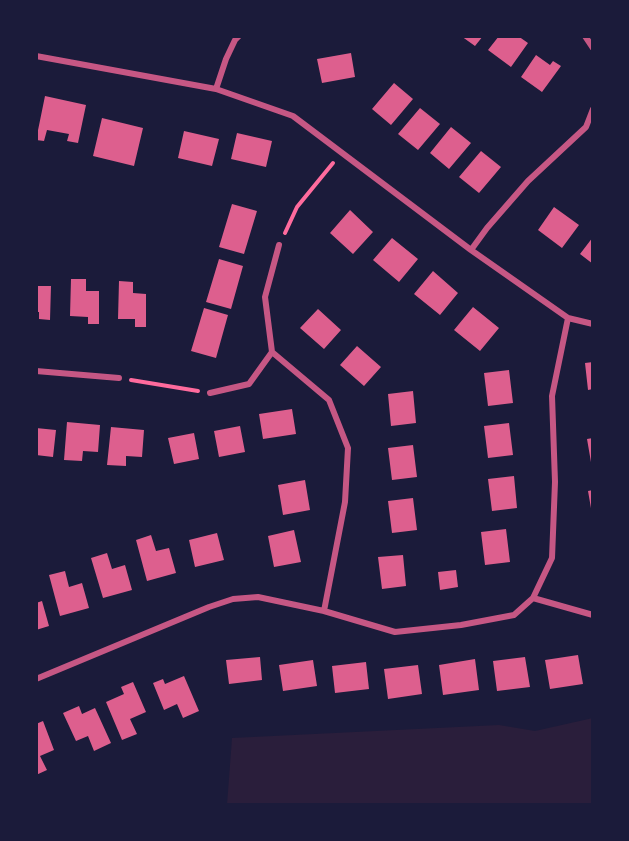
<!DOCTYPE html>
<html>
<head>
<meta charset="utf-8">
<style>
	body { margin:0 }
	#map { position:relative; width:629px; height:841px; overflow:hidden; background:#1b1b3a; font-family:"Titillium Web",sans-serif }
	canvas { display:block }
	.frame { position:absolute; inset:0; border:38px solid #1b1b3a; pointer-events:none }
</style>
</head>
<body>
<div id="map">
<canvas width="629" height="841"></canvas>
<div class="frame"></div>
</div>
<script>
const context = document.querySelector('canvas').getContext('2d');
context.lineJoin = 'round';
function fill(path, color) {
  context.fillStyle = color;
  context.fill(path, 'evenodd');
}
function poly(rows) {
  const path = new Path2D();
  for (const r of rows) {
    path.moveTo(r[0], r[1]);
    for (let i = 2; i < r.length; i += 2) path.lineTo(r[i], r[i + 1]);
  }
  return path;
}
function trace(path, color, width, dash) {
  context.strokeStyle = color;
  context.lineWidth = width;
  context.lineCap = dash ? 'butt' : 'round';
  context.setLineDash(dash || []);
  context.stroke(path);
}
fill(poly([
	[593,718,593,805,227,805,232,738,499,725,535,731]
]), '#2a1e3b');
fill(poly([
	[461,36,483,36,475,46],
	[499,36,518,36,528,43,511,67,488,50],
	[351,53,355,77,322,83,317,59],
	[536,55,550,65,553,61,561,66,542,92,521,77],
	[394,83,413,99,391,125,372,109],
	[45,96,86,105,78,143,67,141,69,134,47,130,44,141,36,140],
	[420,108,440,124,418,150,398,134],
	[102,118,143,128,134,166,93,156],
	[451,127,471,143,449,169,430,153],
	[184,131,219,139,212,166,178,158],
	[237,133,272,141,266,167,231,159],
	[481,151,501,167,479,193,459,177],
	[232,204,257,211,244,254,219,247],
	[554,207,579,225,562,248,538,230],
	[350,210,373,232,353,254,330,233],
	[593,237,593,264,580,254],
	[392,238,418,259,399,282,373,260],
	[219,259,243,266,231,309,206,302],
	[433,271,458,293,440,315,414,294],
	[71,279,86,279,86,291,99,291,99,324,88,324,88,317,70,316],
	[119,281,133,282,133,293,146,294,146,327,135,327,135,319,118,319],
	[36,286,51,286,50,320,39,319,39,312,36,312],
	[473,307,499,328,480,351,454,330],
	[204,308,228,315,216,358,191,351],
	[318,309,341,330,324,349,300,328],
	[357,346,381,367,364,386,340,365],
	[593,362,593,389,588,390,585,363],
	[509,370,513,403,488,406,484,373],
	[413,391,416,423,391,426,388,394],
	[292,409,296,434,263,439,259,414],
	[67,422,100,425,98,452,83,451,82,461,64,460],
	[509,423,513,455,488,458,484,426],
	[240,426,245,452,219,457,214,431],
	[111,427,144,430,142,457,126,456,126,466,107,465],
	[36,428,56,430,53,457,36,455],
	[194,433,199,459,174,464,168,438],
	[593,438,593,468,592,468,587,439],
	[413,445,417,477,392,480,388,448],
	[514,476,517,508,492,511,488,479],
	[305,480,310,510,283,515,278,485],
	[593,490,593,514,592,514,588,491],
	[413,498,417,530,392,533,388,501],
	[506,529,510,562,485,565,481,532],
	[294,530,301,562,274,567,268,536],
	[217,533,224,560,195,567,189,540],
	[151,535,156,551,169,548,176,573,147,581,136,540],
	[107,553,112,569,125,565,132,590,103,598,91,558],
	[403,555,406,586,382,589,378,557],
	[456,570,458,587,440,590,438,572],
	[65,571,69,587,82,583,89,608,60,616,49,575],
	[42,601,49,626,36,630,36,603],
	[578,655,583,684,550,689,545,660],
	[260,657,262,680,229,684,226,660],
	[525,657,530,687,497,691,493,661],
	[475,659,479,690,443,695,439,665],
	[313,660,317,686,283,691,279,665],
	[366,662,369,689,335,693,332,666],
	[418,665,422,694,388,699,384,669],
	[184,676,199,711,183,718,177,704,164,710,153,683,163,679,165,684],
	[133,682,146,712,130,719,137,734,122,740,106,702,124,694,121,687],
	[79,706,82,714,95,708,111,743,94,751,88,736,76,741,63,713],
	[43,721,54,750,40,756,47,770,36,775,36,724]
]), '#dd5f8e');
trace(poly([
	[285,233,297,207,333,163],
	[131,380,198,391]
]), '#ff6b9d', 4);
trace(poly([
	[585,36,593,48],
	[36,56,216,89,293,116,471,250,568,318,593,324],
	[216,89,226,59,235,40,239,36],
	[279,245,265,297,272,352,329,400,348,448,345,502,324,611],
	[471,250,487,228,528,181,586,127,593,109],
	[36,371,119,378],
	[210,393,249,384,272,352],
	[533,598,593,615],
	[36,679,209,607,233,599,258,597,324,611,395,632,461,625,514,615,533,598,552,558,555,482,552,396,568,318]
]), '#c65784', 6);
</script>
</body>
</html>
